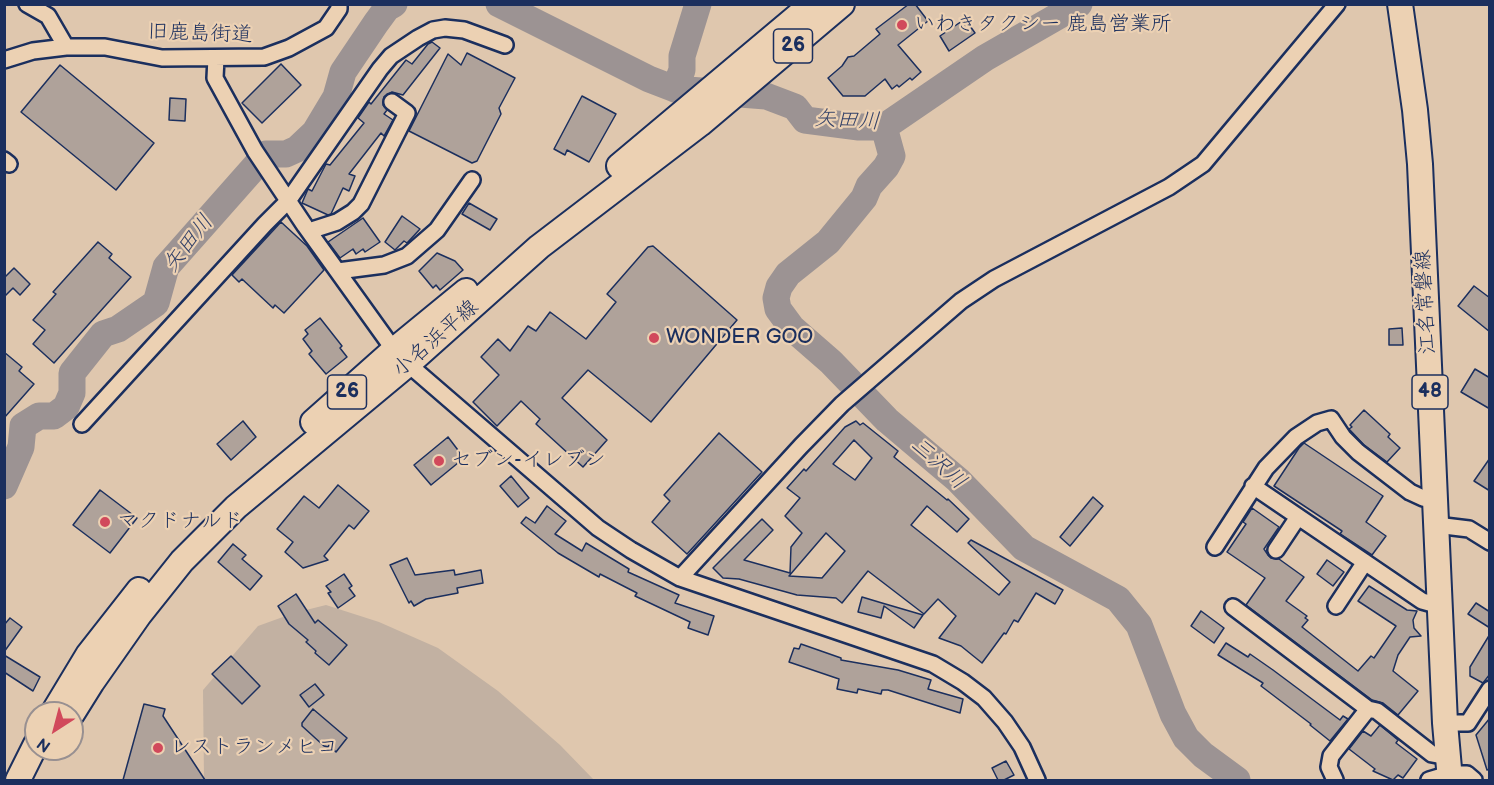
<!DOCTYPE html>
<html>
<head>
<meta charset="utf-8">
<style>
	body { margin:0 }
	#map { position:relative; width:1494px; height:785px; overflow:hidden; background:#dfc7ae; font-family:"Balsamiq Sans",sans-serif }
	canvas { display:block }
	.frame { position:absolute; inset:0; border:6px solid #1b2f5e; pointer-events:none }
	.north { position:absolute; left:24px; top:701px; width:60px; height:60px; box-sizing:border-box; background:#ecd1b3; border:2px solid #989091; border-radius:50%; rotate:216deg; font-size:16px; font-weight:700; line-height:24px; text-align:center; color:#1b2f5e }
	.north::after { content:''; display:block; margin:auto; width:21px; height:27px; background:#d1495b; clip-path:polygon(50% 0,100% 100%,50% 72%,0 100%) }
</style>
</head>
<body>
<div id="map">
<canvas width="1494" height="785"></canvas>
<div class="frame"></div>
<div class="north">N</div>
</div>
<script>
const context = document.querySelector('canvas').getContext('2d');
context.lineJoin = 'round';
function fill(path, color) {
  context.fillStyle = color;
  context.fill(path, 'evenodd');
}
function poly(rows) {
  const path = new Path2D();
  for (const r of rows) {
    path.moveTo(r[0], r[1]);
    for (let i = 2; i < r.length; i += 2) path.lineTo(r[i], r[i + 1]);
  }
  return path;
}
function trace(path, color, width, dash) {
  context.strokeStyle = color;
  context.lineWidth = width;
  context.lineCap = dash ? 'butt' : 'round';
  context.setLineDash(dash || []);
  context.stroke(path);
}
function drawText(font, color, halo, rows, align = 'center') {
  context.font = font + ' "Balsamiq Sans","Klee One",sans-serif';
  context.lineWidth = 4.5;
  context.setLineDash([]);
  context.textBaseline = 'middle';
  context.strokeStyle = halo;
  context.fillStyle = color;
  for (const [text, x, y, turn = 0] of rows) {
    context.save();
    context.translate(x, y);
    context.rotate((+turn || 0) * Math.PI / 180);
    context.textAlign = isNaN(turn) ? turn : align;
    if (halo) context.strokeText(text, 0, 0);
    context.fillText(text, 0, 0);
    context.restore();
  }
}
fill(poly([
	[326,605,379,622,438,648,498,691,560,745,594,780,204,780,203,690,258,626,294,613]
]), '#c2b1a2');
trace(poly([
	[499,4,649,79,675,89,766,96,795,107,805,120,859,127,884,127,985,58,1079,4],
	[675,89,682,70,682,56,698,4],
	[884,127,892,156,886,167,869,186,864,198,828,242,788,274,779,287,776,298,778,309,792,328,831,362,887,420,958,480,1024,548,1118,599,1139,625,1173,714,1186,738,1203,755,1237,780],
	[4,486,21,447,23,426,39,416,54,416,66,407,72,393,72,373,103,334,118,329,156,303,166,267,266,154,286,154,297,149,315,132,336,97,343,72,376,23,387,8,394,4]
]), '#9c9393', 27);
const building = poly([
	[909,4,915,4,928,21,898,45,921,72,912,80,910,78,899,87,897,85,892,89,885,79,865,96,843,96,828,78,842,66,848,57,854,56,880,34,876,29,909,4],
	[965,19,975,33,949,51,940,36,965,19],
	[432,42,440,48,403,95,392,92,384,97,383,105,387,110,384,114,393,120,384,136,381,133,349,174,355,176,349,191,343,188,331,214,328,215,302,203,308,189,312,191,326,164,330,165,364,123,358,118,369,102,371,104,406,60,412,64,428,44,432,42],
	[467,53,515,78,499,108,501,114,477,161,472,163,409,131,448,54,461,65,467,53],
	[281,64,301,85,262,123,242,103,281,64],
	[60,65,154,143,116,190,21,112,60,65],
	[582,96,616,114,589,162,567,150,565,155,554,149,582,96],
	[170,98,186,99,185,121,169,120,170,98],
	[469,203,497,219,490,230,462,214,469,203],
	[402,216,420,229,407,243,404,241,395,250,385,242,402,216],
	[363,218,380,242,365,252,363,249,356,254,353,249,340,258,328,242,363,218],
	[281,222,307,246,324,270,284,313,275,305,273,308,242,279,239,282,232,275,281,222],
	[98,242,112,254,109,258,131,277,54,363,33,344,45,330,33,320,56,294,53,292,98,242],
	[653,246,737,320,651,422,588,370,562,398,607,440,583,467,536,424,540,419,521,401,497,426,473,402,499,375,481,357,498,339,510,351,528,326,536,331,550,312,586,339,616,302,607,294,648,247,653,246],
	[437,253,455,261,463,270,440,290,436,285,433,288,419,271,437,253],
	[14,268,30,284,20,295,13,288,4,297,4,278,14,268],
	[1474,286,1490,298,1490,332,1458,306,1474,286],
	[320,318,342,346,340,348,347,357,326,374,309,354,312,351,303,339,308,334,305,330,320,318],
	[1402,328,1403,345,1389,345,1389,329,1402,328],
	[4,352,22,367,19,371,34,384,4,418,4,352],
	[1475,369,1490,378,1490,409,1461,392,1475,369],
	[1364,410,1390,434,1388,437,1400,448,1387,462,1364,445,1349,429,1352,427,1350,425,1364,410],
	[243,421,256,437,231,460,217,444,243,421],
	[856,421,860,425,863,423,898,451,894,457,947,500,948,499,969,519,957,532,927,506,911,525,999,595,1010,582,968,543,971,540,1063,590,1055,604,1036,593,1018,622,1014,620,1006,634,1004,633,982,663,961,646,939,638,956,616,938,599,924,614,868,571,842,603,836,598,797,595,739,579,723,578,713,568,762,519,773,530,744,560,790,573,791,547,802,533,785,516,800,498,787,488,804,469,806,471,845,427,856,421],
	[854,440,872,458,855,480,833,464,854,440],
	[826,533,845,551,822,578,789,576,826,533],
	[719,433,762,472,687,554,652,522,670,501,664,495,719,433],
	[448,437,464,458,431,485,414,465,448,437],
	[1304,443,1383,496,1366,522,1386,536,1372,555,1340,534,1342,531,1274,486,1299,448,1304,443],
	[1490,458,1490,491,1474,481,1490,458],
	[511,476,529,498,518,507,500,486,511,476],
	[338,485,369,511,354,529,349,525,324,556,328,560,303,568,285,552,293,542,277,529,304,496,319,508,338,485],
	[100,490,137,518,110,553,73,525,100,490],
	[1093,497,1103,506,1070,546,1060,537,1093,497],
	[547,506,566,521,555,534,582,551,586,543,629,569,628,572,679,595,675,603,714,616,708,635,688,628,690,622,635,596,637,593,600,574,599,577,558,553,521,523,526,517,535,523,547,506],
	[1252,508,1279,527,1264,549,1268,555,1271,558,1279,559,1304,577,1286,601,1307,616,1305,618,1308,620,1302,627,1358,671,1371,656,1374,658,1396,626,1358,601,1369,586,1407,610,1417,611,1413,620,1414,628,1421,636,1410,637,1398,655,1393,671,1418,691,1398,715,1383,703,1372,700,1246,605,1265,578,1227,552,1246,524,1243,522,1252,508],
	[233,544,246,555,242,559,262,576,250,590,218,562,233,544],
	[407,558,415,575,454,570,455,575,481,570,483,583,457,588,458,593,426,599,414,606,411,601,409,603,390,565,407,558],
	[1327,560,1344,572,1333,586,1317,574,1327,560],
	[344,574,352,586,349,588,355,596,338,608,328,593,331,592,326,586,344,574],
	[296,594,315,623,318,620,347,645,329,665,315,653,316,651,306,642,308,640,289,624,278,606,296,594],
	[862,597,882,603,923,615,914,628,884,606,881,618,858,612,862,597],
	[1476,603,1490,612,1490,628,1468,614,1476,603],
	[1201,611,1224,628,1214,643,1191,626,1201,611],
	[10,618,22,627,4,652,4,625,10,618],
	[1490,634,1490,674,1483,683,1470,676,1470,667,1490,634],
	[1226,643,1248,657,1250,654,1273,670,1340,720,1343,716,1348,719,1330,741,1310,725,1311,724,1261,686,1263,683,1218,655,1226,643],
	[801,644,841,658,841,660,898,670,931,680,928,689,963,699,960,713,888,690,882,690,881,694,858,689,857,693,837,689,839,679,789,662,794,648,799,649,801,644],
	[4,655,40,677,33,691,4,672,4,655],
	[231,656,260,686,242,704,212,674,231,656],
	[315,684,324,695,309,707,300,695,315,684],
	[144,704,165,709,163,716,205,780,123,780,144,704],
	[313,709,347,738,336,752,329,745,328,747,324,746,302,726,302,723,313,709],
	[1490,718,1490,769,1487,770,1476,735,1490,718],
	[1380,725,1398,740,1396,743,1417,759,1403,778,1398,775,1393,780,1373,771,1375,769,1349,749,1363,731,1371,736,1380,725],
	[1006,761,1014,775,1004,780,998,780,992,768,1006,761]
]);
fill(building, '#afa29a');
trace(building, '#1b2f5e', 1.5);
const minor = poly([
	[27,4,48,16,66,47],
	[216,58,215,78,255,151,305,226,394,350,408,364,598,528,631,550,680,578,933,664,963,682,984,698,1005,722,1022,747,1037,780],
	[4,60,33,51,66,47,105,47,162,58,264,57,289,48,326,28,339,9,339,4],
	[4,160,9,164],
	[309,231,337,222,353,212,361,204,407,113,392,102],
	[338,271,384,265,407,256,437,230,472,180],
	[82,424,265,224,288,201,380,69,391,56,418,38,433,30,445,28,464,30,505,45],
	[1253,486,1422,601,1440,606],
	[1436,525,1469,529,1490,542],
	[1215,547,1266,468,1296,437,1317,423,1331,419,1343,437,1358,452,1410,492,1423,498,1435,500],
	[1276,550,1298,517],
	[680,578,801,446,842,404,961,301,994,279,1169,187,1203,164,1337,4],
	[1336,606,1365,562],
	[1233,607,1368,709,1331,756,1329,767,1335,780],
	[1368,709,1377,711,1432,754,1448,757],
	[1445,723,1468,723,1490,689],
	[1429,780,1449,774,1467,774,1474,780]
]);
const primary = poly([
	[1400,4,1415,110,1420,164,1445,723,1450,780],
	[619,166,812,4],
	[313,422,394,350,466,291],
	[53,713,88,655,139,590],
	[72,714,92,682,139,615,182,561,236,507,408,364,539,247,700,124,842,4],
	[18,780,36,744]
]);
trace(minor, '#1b2f5e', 20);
trace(primary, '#1b2f5e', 28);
trace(minor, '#ecd1b3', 15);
trace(primary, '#ecd1b3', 24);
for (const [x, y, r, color] of [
	[902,25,6,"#d1495b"],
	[654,338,6,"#d1495b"],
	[439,461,6,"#d1495b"],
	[105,522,6,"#d1495b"],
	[158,748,6,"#d1495b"]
]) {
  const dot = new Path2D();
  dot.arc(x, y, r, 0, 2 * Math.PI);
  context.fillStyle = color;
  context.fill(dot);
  trace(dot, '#ecd1b3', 2);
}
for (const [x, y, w] of [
	[793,46,39],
	[347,392,39],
	[1430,392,36]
]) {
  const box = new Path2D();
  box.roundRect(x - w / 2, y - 17, w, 34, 4.5);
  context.fillStyle = '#ecd1b3';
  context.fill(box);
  trace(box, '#1b2f5e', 1.5);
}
drawText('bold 20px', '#1b2f5e', null, [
	["26",793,46],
	["26",347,392],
	["48",1430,392]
]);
drawText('21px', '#1b2f5e', '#ecd1b3', [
	["いわきタクシー 鹿島営業所",914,25],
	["WONDER GOO",666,338],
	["セブン-イレブン",451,461],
	["マクドナルド",117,522],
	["レストランメヒコ",170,748]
], 'left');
drawText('21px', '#1b2f5e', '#ecd1b3', [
	["旧鹿島街道",200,34,2],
	["江名常磐線",1426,302,-93],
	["小名浜平線",436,339,-41]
]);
drawText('italic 22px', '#354369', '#ecd1b3', [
	["矢田川",847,121,3],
	["矢田川",189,244,-52],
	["三沢川",938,464,42]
]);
</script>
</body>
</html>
